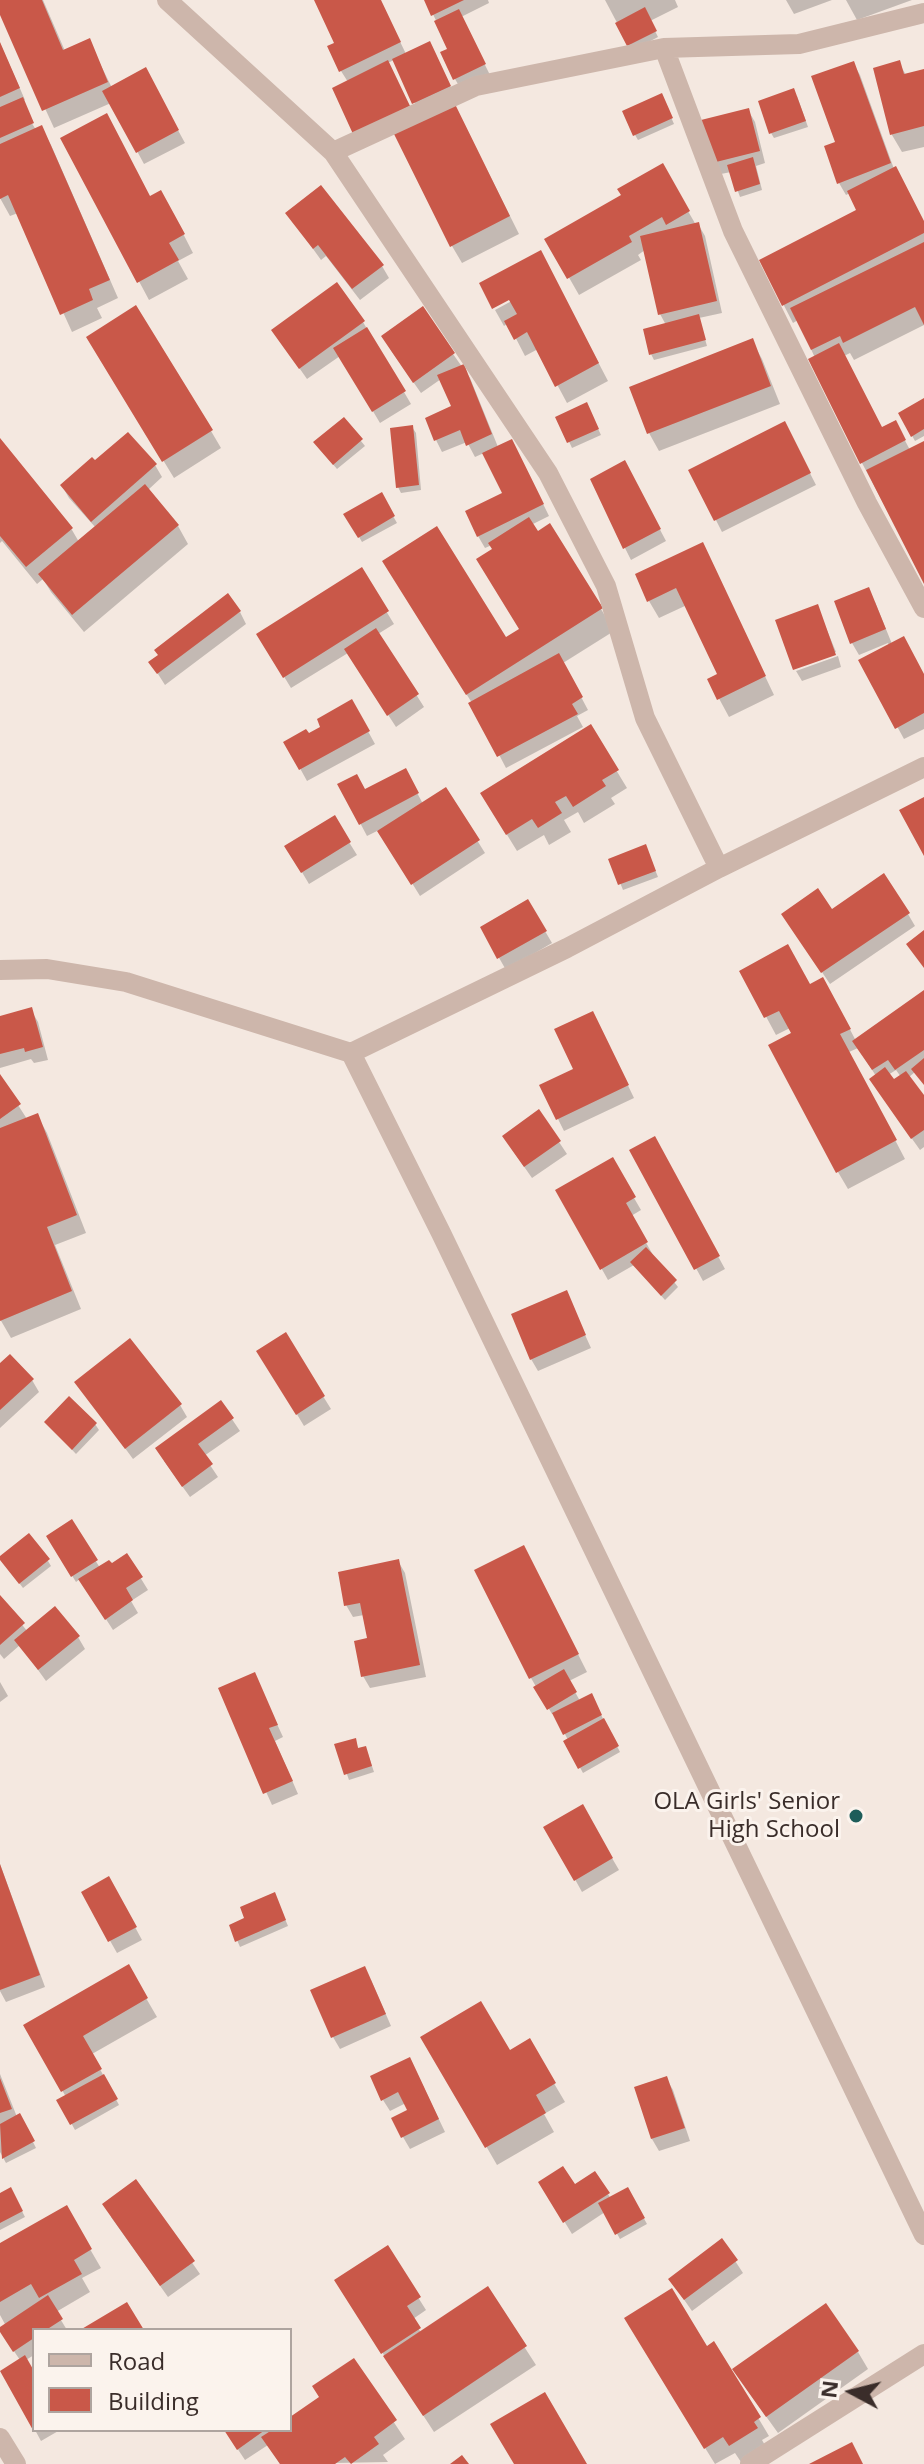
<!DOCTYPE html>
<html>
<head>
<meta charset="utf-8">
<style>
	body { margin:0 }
	#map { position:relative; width:924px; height:2464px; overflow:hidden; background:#f4e8e0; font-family:"Open Sans",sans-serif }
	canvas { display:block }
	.legend { position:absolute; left:32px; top:2328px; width:260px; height:104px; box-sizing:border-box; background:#fbf3ed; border:2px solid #aea49f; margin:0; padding:10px 14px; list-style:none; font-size:24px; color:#3a2d2a }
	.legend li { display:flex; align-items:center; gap:16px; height:40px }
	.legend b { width:40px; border:2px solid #aea49f }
	.north { position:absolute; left:812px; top:2352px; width:80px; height:80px; -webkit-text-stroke:6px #fbf3ed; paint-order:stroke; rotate:277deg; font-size:22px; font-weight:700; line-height:32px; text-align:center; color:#3a2d2a }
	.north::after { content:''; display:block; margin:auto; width:28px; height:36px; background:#3a2d2a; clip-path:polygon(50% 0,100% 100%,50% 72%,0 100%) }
</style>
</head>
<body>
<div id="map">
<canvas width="924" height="2464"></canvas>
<ul class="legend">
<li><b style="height:10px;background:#cdb6ab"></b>Road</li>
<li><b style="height:22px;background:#c95849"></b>Building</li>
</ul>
<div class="north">N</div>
</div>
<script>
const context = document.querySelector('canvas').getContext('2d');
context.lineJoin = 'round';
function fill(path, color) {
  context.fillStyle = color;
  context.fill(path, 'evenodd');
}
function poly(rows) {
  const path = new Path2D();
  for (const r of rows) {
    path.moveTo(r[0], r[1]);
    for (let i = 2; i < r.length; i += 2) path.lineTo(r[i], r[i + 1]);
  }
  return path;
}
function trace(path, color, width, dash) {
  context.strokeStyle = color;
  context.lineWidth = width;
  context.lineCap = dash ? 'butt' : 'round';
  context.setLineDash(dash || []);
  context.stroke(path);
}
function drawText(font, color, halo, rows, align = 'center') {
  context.font = font + ' "Open Sans",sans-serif';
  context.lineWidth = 6;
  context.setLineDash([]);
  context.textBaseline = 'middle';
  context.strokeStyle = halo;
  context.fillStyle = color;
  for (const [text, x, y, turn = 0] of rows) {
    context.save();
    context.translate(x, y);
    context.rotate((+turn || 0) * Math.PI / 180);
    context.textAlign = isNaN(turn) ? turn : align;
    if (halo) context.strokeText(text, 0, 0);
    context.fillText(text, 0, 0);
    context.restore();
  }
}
fill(poly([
	[0,0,43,0,65,51,89,41,112,88,145,70,185,143,144,164,111,103,54,128,0,10],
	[316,0,380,0,406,54,436,55,456,99,421,115,394,60,348,82,341,71,337,44],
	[426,0,488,0,489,3,461,17,491,77,462,91,455,79,450,49],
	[605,0,675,0,678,7,650,21,658,37,632,51],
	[786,0,832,0,794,14],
	[846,0,912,0,857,20],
	[0,43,25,100,23,101,27,115,36,130,41,128,51,145,118,298,97,308,102,318,72,332,18,213,10,216,0,198],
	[853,63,860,75,894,169,924,223,924,325,854,360,850,353,844,356,882,430,902,435,910,450,924,443,924,580,862,463,798,320,793,323,761,261,858,211,850,193,846,195,839,183,837,143],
	[899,63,906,75,924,71,924,147,902,152,892,135,875,69],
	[797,96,808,127,774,138,771,133],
	[664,101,674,124,638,140,635,135],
	[748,110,755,122,765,163,756,166,762,190,740,197,731,172,721,174,714,162],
	[463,122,519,234,462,263,452,246],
	[63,139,171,210,193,253,178,261,188,279,149,300],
	[662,166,696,225,698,224,705,236,722,313,699,318,707,346,654,360,651,354,666,325,660,314,645,250,638,255,641,260,579,295,547,239,624,196],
	[288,214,382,266,389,278,360,300,326,256,321,260],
	[550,270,608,381,567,403,538,349,525,356,508,323,504,326,495,310,519,297],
	[363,322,411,404,380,423,340,356,307,379,281,342],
	[752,341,762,359,780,404,659,451,649,433,631,388],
	[390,349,453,354,470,378,498,447,518,453,549,516,531,525,601,609,614,631,563,663,588,710,577,716,583,727,506,768,472,703,397,583,506,640,521,630,494,549,492,545,485,548,478,536,504,494,484,453,475,457,467,442,442,452,436,440,453,407,441,379,421,393],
	[99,355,211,431,221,448,174,478],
	[924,400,924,436,915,441,900,414],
	[589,410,601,435,572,448,558,418],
	[344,420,365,446,337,469,319,448],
	[412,427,416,433,421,490,401,493,398,487],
	[791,436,816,485,722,532,691,471],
	[0,442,72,530,79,542,96,528,69,498,62,486,155,465,162,477,148,490,178,526,188,544,84,632,51,592,43,579,37,584,2,541,0,543],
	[631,475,666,541,631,560,625,548],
	[381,495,397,523,362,542,346,515],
	[702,544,774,695,729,717,709,680,719,675,687,605,659,618,649,601],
	[361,570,394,624,378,634,424,707,396,727,348,653,291,688,258,634],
	[875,602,892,644,924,677,924,729,904,739,861,661,889,646,888,643,859,655,852,643],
	[817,606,836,652,795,668],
	[240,612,246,624,165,685,151,663],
	[838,656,841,667,802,681,796,671],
	[352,702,375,744,307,781,286,743,323,728],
	[590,727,627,788,611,798,615,804,584,823,578,812,564,820,571,832,549,845,544,835,517,851,493,812],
	[405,770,423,804,445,789,485,853,420,896,379,830,367,836,340,785,364,791],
	[334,818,357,855,309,884,287,847],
	[648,852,658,877,623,890,611,860],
	[528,902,552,943,506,970,482,928],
	[831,912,908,914,915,926,830,984,791,926],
	[742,972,810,987,833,997,856,1041,924,992,924,1084,915,1072,909,1077,924,1099,924,1147,920,1150,878,1091,876,1076,858,1048,849,1052,905,1159,848,1189,838,1172,794,1034,790,1028,776,1035],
	[896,1070,901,1077,894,1082,888,1075],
	[31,1010,38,1022,48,1060,34,1063,31,1059,0,1068,0,1018],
	[599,1025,634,1098,564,1131,558,1119,576,1070],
	[0,1077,27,1119,37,1115,47,1133,86,1233,55,1245,81,1309,11,1338,0,1319],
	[539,1112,567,1154,532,1178,511,1148],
	[654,1139,725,1269,703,1281,632,1151],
	[612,1160,641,1210,631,1216,653,1255,678,1287,665,1300,634,1265,608,1280,558,1191],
	[566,1293,591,1348,538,1371,531,1359],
	[285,1335,331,1409,304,1426,259,1351],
	[0,1366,32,1380,39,1392,0,1428],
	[77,1383,180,1405,187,1417,133,1459],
	[221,1403,240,1431,204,1456,218,1477,190,1497,164,1461],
	[46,1422,95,1424,99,1430,76,1454],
	[72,1522,100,1568,111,1566,127,1556,148,1590,131,1601,138,1613,113,1630,80,1579,76,1582,48,1537],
	[48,1561,51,1566,23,1588,4,1563],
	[398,1561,405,1573,426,1677,370,1688,363,1676,369,1640,364,1615,353,1617,346,1605],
	[533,1565,587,1672,569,1681,580,1701,591,1695,620,1752,583,1773,566,1742,568,1740,554,1713,552,1714,531,1678,477,1571],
	[0,1598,28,1632,78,1637,85,1649,46,1681,20,1645,4,1659,0,1654],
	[254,1674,283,1737,275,1741,298,1794,272,1805,220,1689],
	[0,1682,8,1696,0,1702],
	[355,1740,359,1750,368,1754,374,1772,349,1780,337,1746],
	[582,1807,619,1870,582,1892,546,1827],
	[0,1864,45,1987,6,2002,0,1991],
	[109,1879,142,1940,117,1953,83,1893],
	[277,1900,288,1926,240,1947,231,1926],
	[128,1967,157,2017,92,2054,119,2105,75,2130,59,2101,66,2097,26,2026],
	[371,1980,391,2026,340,2049,333,2037],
	[423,2037,509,2053,529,2041,565,2102,544,2114,554,2132,497,2165],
	[416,2071,445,2132,410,2149,403,2137,410,2111,406,2103,390,2111,383,2100],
	[0,2074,17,2117,20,2116,36,2148,6,2163,0,2152],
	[666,2078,673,2090,690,2141,659,2151,652,2139],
	[595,2173,611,2199,628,2190,647,2224,620,2239,605,2212,572,2234,541,2183,574,2187],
	[136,2182,200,2274,168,2297,111,2217],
	[11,2190,25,2217,0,2230,0,2195],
	[66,2208,101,2268,82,2278,90,2292,56,2312,67,2330,34,2330,34,2355,26,2360,34,2375,34,2428,20,2360,7,2341,6,2326,0,2315,0,2246],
	[722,2241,743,2273,692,2311,678,2291],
	[387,2248,426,2310,413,2319,421,2333,487,2289,536,2365,434,2432,343,2292],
	[636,2336,707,2349,714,2344,769,2436,762,2440,766,2447,741,2462,735,2453,715,2464],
	[858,2352,868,2369,778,2433,745,2387],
	[353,2361,405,2439,383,2455,388,2462,280,2464,268,2445,245,2460,225,2430,290,2430,290,2420,321,2398],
	[35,2430,60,2430,41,2441]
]), '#0003');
fill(poly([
	[0,0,42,0,63,50,90,38,108,82,42,111,0,15],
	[314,0,381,0,401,42,339,72,327,46,334,43],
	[424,0,464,0,431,16],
	[645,7,657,31,627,46,615,23],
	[459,9,486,64,453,80,440,52,447,49,434,21],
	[430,41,451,86,412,104,392,59],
	[0,42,20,88,0,97],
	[388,60,410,106,353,134,332,88],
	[900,60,904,74,924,69,924,126,890,135,873,68],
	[854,61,891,163,837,184,824,146,835,142,811,76],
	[146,67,179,130,136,153,102,91],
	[794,88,806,121,769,134,758,101],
	[662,93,673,118,633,136,622,111],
	[23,97,34,123,0,138,0,107],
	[454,102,510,216,450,247,393,132],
	[749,108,760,151,712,163,701,120],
	[107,113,150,196,161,190,185,234,169,243,179,260,137,283,60,138],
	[42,125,110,280,89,289,93,300,60,315,8,195,0,199,0,144],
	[753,157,760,184,735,192,727,165],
	[663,163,690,211,666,225,662,217,629,236,632,242,567,279,544,239,621,195,617,189],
	[896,166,924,221,924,233,782,306,759,260,856,210,847,191],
	[321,185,384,265,352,289,318,245,313,249,285,213],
	[699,222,717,301,658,315,640,236],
	[924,242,924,325,915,307,843,343,840,336,811,350,790,308],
	[541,250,599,363,555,387,527,332,514,340,504,321,517,314,509,300,492,309,479,283],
	[337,282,365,321,299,369,271,330],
	[136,305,213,430,162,462,86,337],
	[423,306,455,353,413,383,381,336],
	[699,314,706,340,649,355,643,329],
	[367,327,406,391,372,412,333,348],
	[753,338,771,386,647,434,629,387],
	[839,343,882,427,896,420,906,440,860,464,808,359],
	[464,364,492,434,466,446,460,430,434,441,425,418,451,406,437,375],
	[924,398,924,429,911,437,898,413],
	[587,402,599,429,567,443,555,417],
	[344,417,363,439,333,465,313,442],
	[785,421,811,473,714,521,688,470],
	[413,425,419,485,396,488,390,428],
	[128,432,157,464,91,522,60,485,92,457,95,460],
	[0,438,73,528,26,567,0,536],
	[512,439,544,504,477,537,465,511,502,493,482,453],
	[924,441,924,584,866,470],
	[625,460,661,529,623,549,590,479],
	[145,484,179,525,72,615,38,574],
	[382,492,395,516,358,538,343,514],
	[529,517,538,531,550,523,603,608,466,695,382,561,437,526,506,637,519,629,476,559,492,549,488,543],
	[703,542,766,676,717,700,707,679,717,674,676,588,647,602,635,574],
	[362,567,389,611,283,678,256,634],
	[869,587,886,629,850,644,834,601],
	[228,593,241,611,157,674,148,662,158,655,154,650],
	[818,604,836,655,793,670,775,620],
	[376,628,419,694,387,716,344,649],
	[904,636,924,674,924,713,895,729,858,660],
	[559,653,583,697,572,704,578,714,497,757,468,703],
	[352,699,370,731,299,770,283,742,306,729,309,733,320,727,317,719],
	[591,724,619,770,602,780,606,786,573,807,566,796,555,802,562,813,538,828,532,819,506,835,480,793],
	[406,768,419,793,359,825,337,784,357,774,365,789],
	[446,787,480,840,411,885,377,831],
	[924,797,924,856,899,810],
	[335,815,351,842,301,873,284,846],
	[646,844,656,871,618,885,608,859],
	[884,873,910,913,821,973,781,914,818,888,832,909],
	[528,899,547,931,497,959,480,927],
	[924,930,924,968,906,944],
	[788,944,810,984,823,977,851,1029,840,1034,897,1140,836,1173,768,1045,791,1033,779,1011,764,1018,739,971],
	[924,990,924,1050,895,1070,888,1060,872,1070,852,1041],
	[32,1007,43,1047,25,1052,24,1048,0,1054,0,1016],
	[593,1011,629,1085,556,1120,539,1085,573,1069,554,1029],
	[924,1058,924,1085,911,1069],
	[885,1067,894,1079,906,1071,924,1095,924,1130,911,1139,869,1079],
	[0,1074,21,1104,0,1119],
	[539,1109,561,1141,524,1167,502,1136],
	[38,1113,77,1215,47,1227,72,1291,0,1321,0,1128],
	[655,1136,720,1256,694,1270,629,1150],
	[613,1157,636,1197,626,1203,648,1242,600,1270,555,1190],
	[646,1247,677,1280,661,1296,630,1262],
	[567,1290,586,1335,530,1360,511,1314],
	[286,1332,325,1396,296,1415,256,1351],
	[130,1338,182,1404,125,1449,74,1382],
	[10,1354,34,1379,0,1410,0,1363],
	[69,1396,97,1423,72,1450,44,1422],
	[221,1400,234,1418,198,1444,213,1464,182,1487,155,1448],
	[72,1519,98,1560,71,1577,46,1536],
	[29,1533,50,1559,19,1584,0,1560,0,1556],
	[524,1545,579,1654,529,1679,474,1570],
	[127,1553,143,1577,126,1588,133,1600,105,1620,78,1579,109,1560,112,1563],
	[399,1559,420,1665,361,1677,354,1641,367,1638,360,1603,344,1606,338,1572],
	[0,1595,25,1623,0,1645],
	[55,1606,80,1636,38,1670,14,1640],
	[564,1669,577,1692,547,1710,533,1687],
	[255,1672,278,1725,269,1728,293,1781,263,1794,218,1688],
	[592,1693,602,1715,563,1735,552,1713],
	[604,1718,619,1746,578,1769,563,1741],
	[356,1738,358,1748,366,1746,372,1766,344,1775,334,1744],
	[583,1804,613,1858,574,1881,543,1827],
	[0,1864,40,1975,0,1990],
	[109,1876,137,1927,108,1942,81,1892],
	[275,1892,286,1920,235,1942,229,1925,244,1918,240,1907],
	[129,1964,148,1998,83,2036,102,2069,61,2092,23,2025],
	[365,1966,386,2014,331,2038,310,1990],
	[481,2001,510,2050,530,2038,556,2083,536,2095,546,2113,485,2148,420,2037],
	[410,2057,439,2119,401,2138,391,2118,407,2110,398,2092,381,2101,370,2076],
	[104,2074,118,2099,70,2125,56,2100],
	[667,2076,685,2128,651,2139,634,2087],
	[0,2078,12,2109,0,2113],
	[20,2113,35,2141,2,2159,0,2124],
	[563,2166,575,2184,595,2171,610,2193,563,2223,538,2182],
	[136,2179,195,2261,160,2286,102,2204],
	[11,2187,23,2211,0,2223,0,2193],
	[628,2187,645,2218,615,2235,598,2203],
	[67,2205,92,2249,74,2260,82,2274,39,2298,31,2284,0,2302,0,2243],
	[722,2238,738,2260,684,2300,668,2279],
	[388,2245,421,2297,407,2306,421,2328,381,2354,334,2280],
	[488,2286,527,2346,423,2416,383,2356],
	[672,2288,707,2346,714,2341,761,2417,754,2422,758,2428,729,2446,723,2437,704,2449,624,2318],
	[48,2295,63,2319,46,2330,34,2330,34,2338,13,2352,0,2332,0,2327],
	[127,2302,144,2330,80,2330],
	[826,2303,859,2351,766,2417,732,2369],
	[25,2355,34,2371,34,2432,0,2371],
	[354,2358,397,2420,374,2437,379,2444,351,2464,345,2457,335,2464,280,2464,261,2437,272,2430,290,2430,290,2417,319,2397,312,2386],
	[545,2392,587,2464,514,2464,490,2424],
	[224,2430,265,2430,237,2450],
	[852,2442,863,2464,809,2464],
	[462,2455,469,2464,450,2464]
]), '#c95849');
trace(poly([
	[167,0,333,152,548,473,606,586,645,718,719,868],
	[664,48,733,231,867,503,924,608],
	[333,152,476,86,664,48,799,44,924,13],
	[0,970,47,969,126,982,351,1053,567,948,719,868,924,767],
	[351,1053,441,1233,924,2235],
	[0,2438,16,2464],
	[750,2464,924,2354]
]), '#cdb6ab', 20);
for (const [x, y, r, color] of [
	[856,1816,8,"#1e5d5a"]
]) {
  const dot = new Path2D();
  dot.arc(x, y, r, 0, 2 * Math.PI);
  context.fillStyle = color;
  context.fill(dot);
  trace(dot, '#fbf3ed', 3);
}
drawText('24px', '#3a2d2a', '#fbf3ed', [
	["OLA Girls' Senior",840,1802],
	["High School",840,1830]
], 'right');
</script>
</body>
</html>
